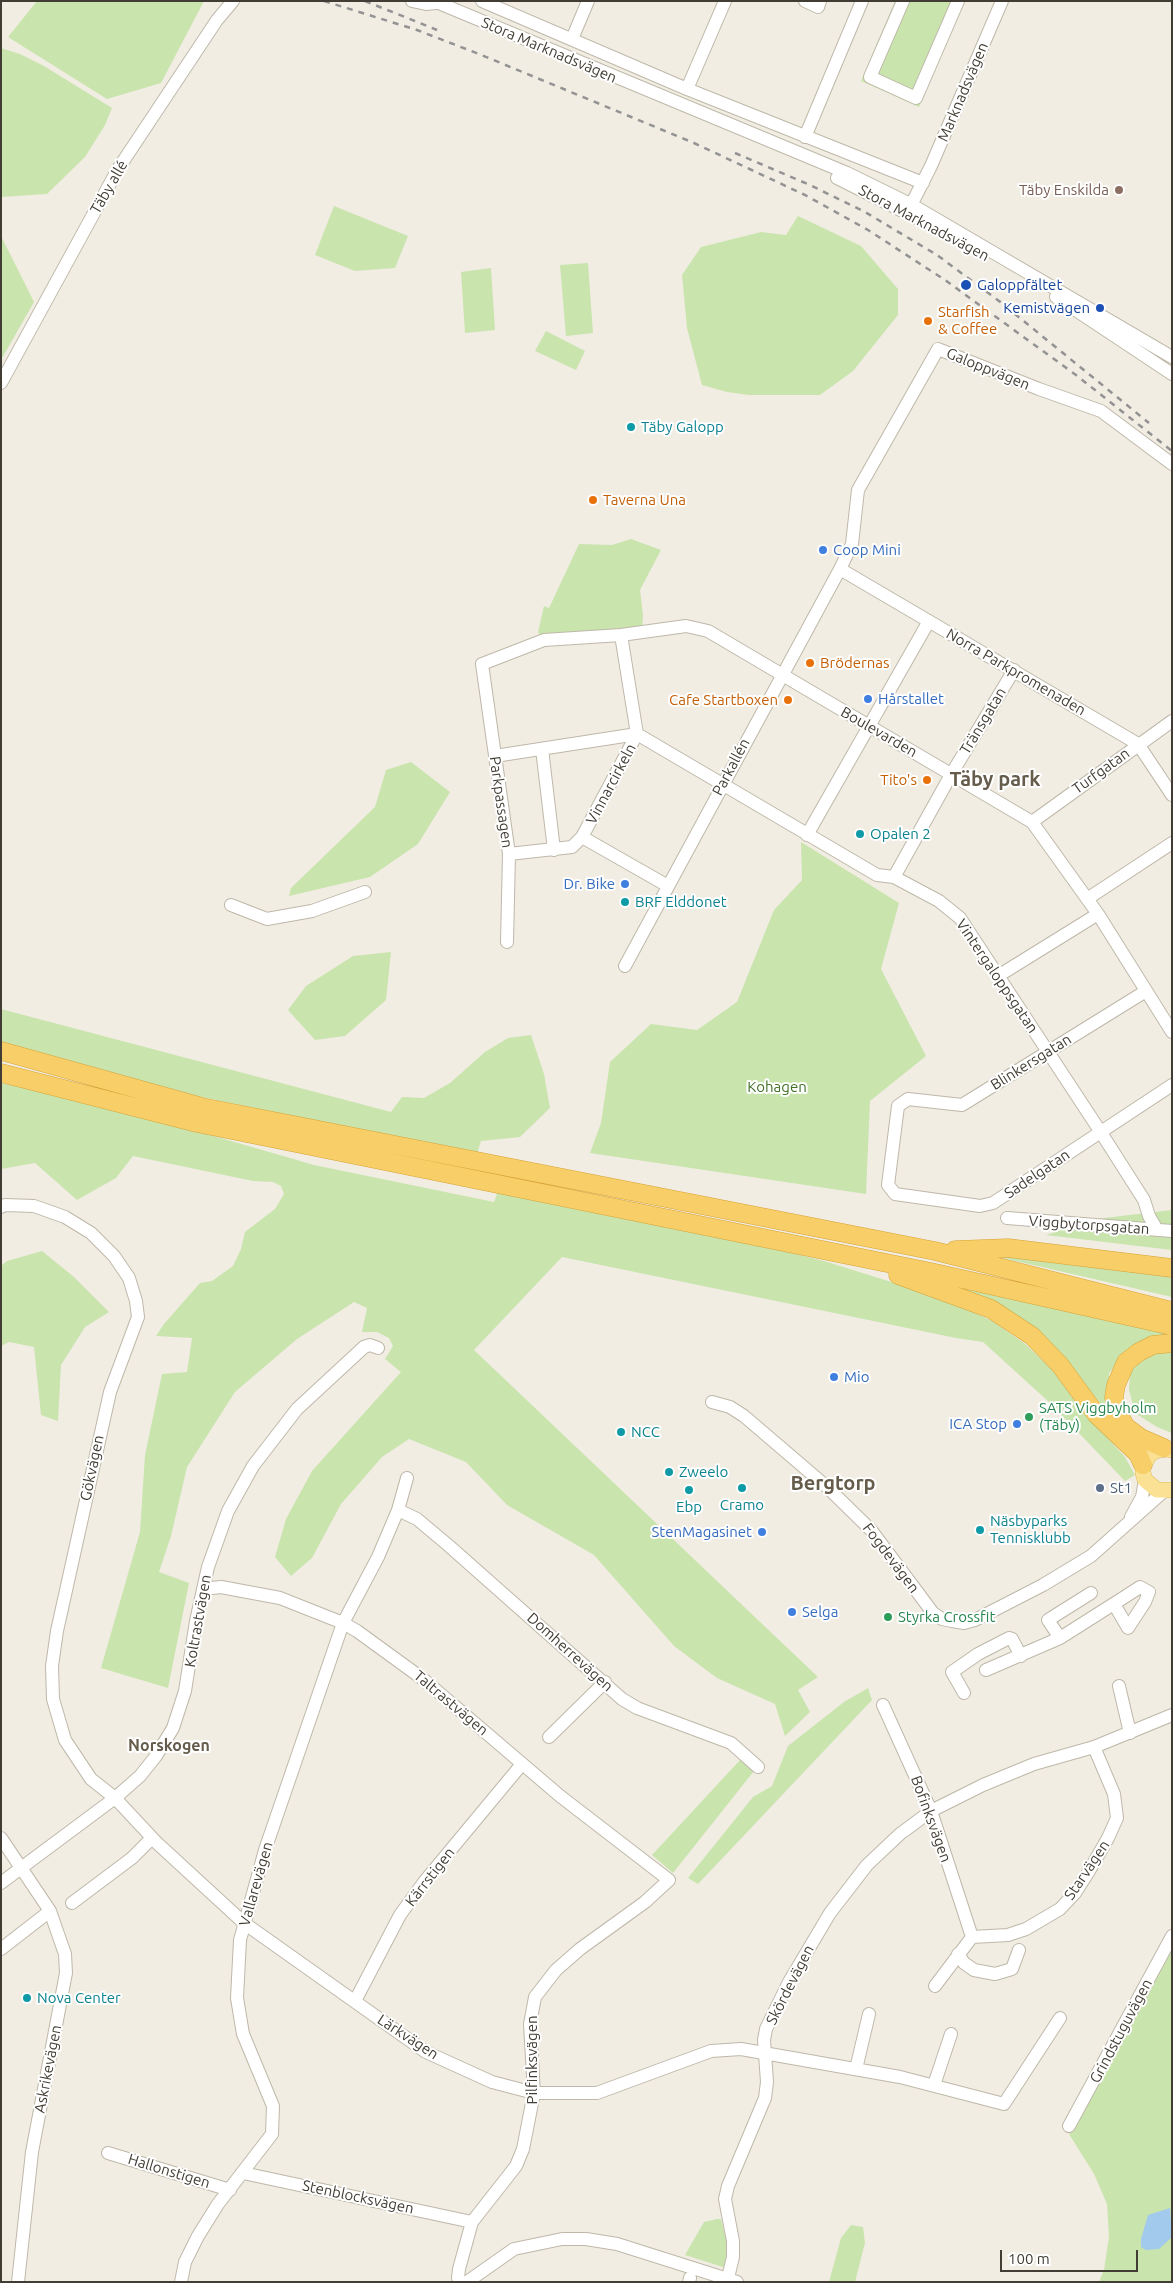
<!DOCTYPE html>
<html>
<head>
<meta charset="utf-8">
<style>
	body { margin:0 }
	#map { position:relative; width:1173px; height:2283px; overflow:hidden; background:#f1ede3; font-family:Ubuntu,sans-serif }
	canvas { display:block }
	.frame { position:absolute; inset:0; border:2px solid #423d34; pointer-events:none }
	.scale { position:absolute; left:1000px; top:2250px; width:138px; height:22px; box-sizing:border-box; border:2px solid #423d34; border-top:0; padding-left:6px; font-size:15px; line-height:18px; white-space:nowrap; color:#423d34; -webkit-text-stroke:4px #fff; paint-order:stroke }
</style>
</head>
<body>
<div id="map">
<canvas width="1173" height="2283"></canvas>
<div class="frame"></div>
<div class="scale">100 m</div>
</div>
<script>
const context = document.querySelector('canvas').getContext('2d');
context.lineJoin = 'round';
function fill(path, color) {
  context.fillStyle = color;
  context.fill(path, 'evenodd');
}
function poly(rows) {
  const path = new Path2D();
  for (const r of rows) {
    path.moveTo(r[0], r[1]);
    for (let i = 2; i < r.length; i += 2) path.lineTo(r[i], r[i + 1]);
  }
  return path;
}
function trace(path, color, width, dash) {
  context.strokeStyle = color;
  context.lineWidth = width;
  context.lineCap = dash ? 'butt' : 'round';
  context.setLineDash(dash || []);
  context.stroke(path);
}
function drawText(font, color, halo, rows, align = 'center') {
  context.font = font + ' Ubuntu,sans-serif';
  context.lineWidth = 4;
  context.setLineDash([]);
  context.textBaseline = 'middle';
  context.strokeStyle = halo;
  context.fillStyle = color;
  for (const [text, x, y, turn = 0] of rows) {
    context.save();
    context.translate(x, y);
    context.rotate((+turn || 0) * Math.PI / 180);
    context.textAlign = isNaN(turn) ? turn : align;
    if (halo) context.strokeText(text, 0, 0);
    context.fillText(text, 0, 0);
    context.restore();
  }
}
fill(poly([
	[37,1,204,1,161,83,107,99,8,37],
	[895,1,964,1,919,107,861,81],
	[1,48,20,54,44,66,112,108,105,125,85,157,47,194,1,197],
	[334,206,408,236,395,268,355,271,315,255],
	[798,216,861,246,898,289,898,315,853,371,820,395,749,395,727,392,702,385,687,328,682,275,701,247,761,232,786,235],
	[1,236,34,302,1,360],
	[588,263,593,333,566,336,560,265],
	[491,268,495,330,465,333,461,272],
	[546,331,585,351,576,370,535,351],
	[631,539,661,550,640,590,643,615,642,632,544,640,538,632,544,606,549,608,579,544,612,545],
	[411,762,450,792,418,844,370,877,289,896,291,888,375,807,386,770],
	[801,842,899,903,881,969,926,1056,870,1101,866,1194,590,1153,601,1123,610,1062,651,1024,697,1030,737,1002,774,910,802,880],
	[391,952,386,1000,345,1036,315,1040,288,1010,306,986,353,956],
	[1,1009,391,1112,402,1097,424,1098,450,1083,485,1052,508,1038,531,1035,544,1074,550,1108,520,1137,481,1141,477,1154,173,1091,1,1043],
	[1,1083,93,1101,314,1165,494,1202,498,1191,760,1245,824,1261,949,1300,992,1321,1024,1343,1057,1374,1091,1420,1125,1457,1135,1475,1125,1481,1049,1402,983,1342,956,1338,562,1257,474,1350,818,1677,798,1690,810,1712,785,1736,775,1704,717,1678,674,1646,594,1555,507,1505,466,1462,409,1439,382,1457,341,1504,312,1558,291,1576,275,1557,286,1519,312,1471,401,1372,385,1359,393,1346,389,1338,377,1332,362,1332,367,1308,354,1302,297,1339,235,1392,187,1467,171,1536,159,1572,189,1583,168,1688,101,1668,140,1532,145,1455,162,1374,187,1372,192,1338,156,1336,164,1324,200,1283,212,1281,233,1266,241,1249,245,1232,275,1209,284,1194,281,1186,273,1182,253,1181,133,1156,116,1178,77,1200,35,1163,1,1169],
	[1172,1210,1172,1250,1046,1235,1096,1219],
	[42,1251,74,1277,109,1312,85,1327,61,1365,58,1421,41,1415,34,1347,9,1342,1,1346,1,1266,7,1261],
	[994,1256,1063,1258,1172,1277,1172,1297],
	[958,1286,1172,1335,1129,1349,1109,1373,1108,1403,1116,1424,1068,1362,957,1289],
	[1172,1350,1172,1433,1157,1427,1135,1413,1129,1390,1130,1373,1140,1360,1152,1351],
	[868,1688,872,1700,698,1884,688,1878,753,1797,772,1786,788,1746,844,1702],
	[741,1759,754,1771,673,1873,652,1855],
	[1172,1948,1172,2282,1099,2282,1104,2270,1109,2237,1107,2204,1094,2174,1069,2134],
	[717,2219,721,2219,728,2247,726,2262,723,2267,685,2255,704,2222],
	[851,2225,863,2227,865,2243,855,2282,829,2282,841,2238]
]), '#c9e4ad');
fill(poly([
	[1170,2208,1172,2237,1159,2249,1146,2250,1141,2247,1141,2239,1148,2215]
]), '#a1caec');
const minor = poly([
	[412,1,426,4,436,3],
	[434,1,847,173,912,205,1172,357],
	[482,1,687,89,923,183],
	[805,1,818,7,820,1],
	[903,1,870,77,916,98,958,1],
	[572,39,588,1],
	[687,89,725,1],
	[805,137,862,1],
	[837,178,946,233],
	[908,211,931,166,1002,1],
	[1056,297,1172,374],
	[1,383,118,169,217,20,233,1],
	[840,569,1138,744,1172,795],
	[621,635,637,734,877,875,894,877,939,901,960,918,1100,1131,1144,1200,1149,1216,1157,1230],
	[542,749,554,850],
	[495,756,637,734],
	[1032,822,1172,721],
	[807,835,929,621],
	[582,837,668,886],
	[509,854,572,847,582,837,637,734],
	[894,877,952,773,1014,670],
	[1087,899,1172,843],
	[231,905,267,919,312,911,365,892],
	[507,942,509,854,482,664,544,640,621,635,686,626,708,631,1032,822,1098,914,1172,1032],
	[625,966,840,569,852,544,858,490,938,349,1039,389,1101,411,1172,464],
	[998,976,1098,914],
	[1146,991,962,1105,908,1099,898,1106,888,1185,895,1194,980,1206,993,1203,1172,1085],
	[1,1207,5,1205,34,1206,65,1217,91,1233,114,1256,129,1278,136,1301,138,1317,110,1392,57,1631,52,1666,53,1699,65,1740,91,1779,115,1798,157,1843,244,1923,426,2052,492,2082,534,2093,597,2093,711,2051,741,2049,900,2077,1004,2104,1060,2018],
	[1007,1218,1172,1231],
	[712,1402,730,1407,744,1416,827,1487,871,1530,933,1613,942,1619,952,1621,964,1623,975,1620,1043,1585,1091,1556,1164,1491],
	[398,1510,417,1519,448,1545,622,1699,637,1708,731,1743,758,1767],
	[1131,1517,1142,1497,1145,1480],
	[203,1589,221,1587,280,1598,343,1623,357,1631,423,1679,560,1796,669,1880,645,1902,580,1949,556,1970,535,1997,530,2024,534,2093,523,2149,516,2166,472,2222,459,2269,458,2278,460,2282],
	[1060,1638,1048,1620,1091,1593],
	[986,1670,1060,1638,1123,1598,1140,1587,1149,1592,1145,1602,1128,1628,1114,1604],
	[1119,1686,1130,1733],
	[964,1693,952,1672,978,1654,1009,1638,1012,1639,1021,1656],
	[883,1705,931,1811,972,1937],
	[549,1737,605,1682],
	[904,1831,931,1811,983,1785,1034,1764,1094,1747,1172,1715],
	[1,1838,50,1911,65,1954,66,1973,32,2152,18,2282],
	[1,1883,115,1798,140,1776,156,1756,173,1728,185,1691,196,1621,208,1567,228,1511,253,1466,297,1409,364,1347,370,1345,378,1348],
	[72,1903,132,1858,152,1838],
	[972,1937,1008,1935,1026,1929,1060,1909,1075,1893,1089,1871,1108,1838,1117,1818,1114,1794,1094,1747],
	[1,1949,50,1911],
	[958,1954,964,1963,974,1970,995,1974,1012,1969,1019,1950],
	[935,1986,972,1937],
	[355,2001,400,1915,424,1882,522,1764],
	[856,2069,869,2014],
	[934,2085,951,2034],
	[1069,2126,1172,1936],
	[108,2153,230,2190],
	[243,2173,472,2222],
	[181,2282,185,2262,198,2236,218,2204,272,2134,273,2106,243,2034,237,1998,240,1940,265,1850,343,1623,378,1557,398,1510,407,1478],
	[467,2282,514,2249,562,2239,586,2239,617,2244,737,2282],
	[689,2282,690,2278],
	[727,2282,733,2257,733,2241,725,2199,728,2186,765,2098,767,2082,764,2040,766,2029,789,1982,830,1913,867,1865,901,1833]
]);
const major = poly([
	[1170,1450,1164,1448,1151,1453,1143,1465,1143,1473,1145,1480,1157,1490,1172,1490]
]);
const highway = poly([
	[1,1051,202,1107,935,1251,1172,1311],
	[1,1073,197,1123,931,1272,1172,1326],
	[955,1250,1008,1248,1172,1268],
	[898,1275,991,1309,1032,1336,1060,1365,1096,1414,1138,1454,1143,1465],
	[1164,1448,1141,1438,1126,1427,1116,1410,1114,1397,1116,1385,1126,1362,1139,1352,1153,1345,1172,1343]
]);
trace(minor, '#bfb8a9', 14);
trace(major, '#debe64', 16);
trace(highway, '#d6a338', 19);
trace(minor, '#fff', 12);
trace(major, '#fae193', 15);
trace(highway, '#f8ce68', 18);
trace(poly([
	[324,1,417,30,479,54,694,143,805,195,868,230,945,280,1076,375,1172,451],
	[365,1,437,30],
	[735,153,810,185,865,212,937,255,999,301,1149,423]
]), '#939393', 2.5, [6, 6]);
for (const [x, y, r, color] of [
	[1119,190,5,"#8d6e63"],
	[966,285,6,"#1a4fb4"],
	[1100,308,5,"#1a4fb4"],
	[928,321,5,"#e8710a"],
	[631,427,5,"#0f9aa8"],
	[593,500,5,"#e8710a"],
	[823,550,5,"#3f7fe0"],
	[810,663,5,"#e8710a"],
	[868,699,5,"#3f7fe0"],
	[788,700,5,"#e8710a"],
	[927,780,5,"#e8710a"],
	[860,834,5,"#0f9aa8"],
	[625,884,5,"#3f7fe0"],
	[625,902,5,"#0f9aa8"],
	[834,1377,5,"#3f7fe0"],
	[1029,1417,5,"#2e9e5b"],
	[1017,1424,5,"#3f7fe0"],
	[621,1432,5,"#0f9aa8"],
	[669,1472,5,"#0f9aa8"],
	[742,1488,5,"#0f9aa8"],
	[1100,1488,5,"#5c6f8a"],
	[689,1490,5,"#0f9aa8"],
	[980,1530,5,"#0f9aa8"],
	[762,1532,5,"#3f7fe0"],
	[792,1612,5,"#3f7fe0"],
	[888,1617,5,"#2e9e5b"],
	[27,1998,5,"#0f9aa8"]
]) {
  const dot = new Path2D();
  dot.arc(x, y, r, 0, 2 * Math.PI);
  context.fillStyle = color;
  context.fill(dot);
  trace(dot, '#fff', 2);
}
drawText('15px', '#423d34', '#fff', [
	["Stora Marknadsvägen",549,50,23],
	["Marknadsvägen",963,92,-67],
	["Täby allé",109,187,-60],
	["Stora Marknadsvägen",924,223,28],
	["Galoppvägen",988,369,22],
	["Norra Parkpromenaden",1016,672,30],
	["Tränsgatan",983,721,-59],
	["Boulevarden",879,732,30],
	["Parkallén",731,767,-62],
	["Turfgatan",1101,771,-36],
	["Vinnarcirkeln",611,784,-62],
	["Parkpassagen",501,802,82],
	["Vintergaloppsgatan",997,976,56],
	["Blinkersgatan",1031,1062,-32],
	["Sadelgatan",1037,1174,-34],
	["Viggbytorpsgatan",1089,1225,4],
	["Gökvägen",92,1468,-78],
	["Fogdevägen",891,1558,53],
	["Koltrastvägen",198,1621,-80],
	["Domherrevägen",570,1652,42],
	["Taltrastvägen",451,1703,40],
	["Bofinksvägen",931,1819,70],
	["Starvägen",1087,1870,-56],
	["Kärrstigen",430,1877,-52],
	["Vallarevägen",256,1884,-74],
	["Skördevägen",790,1985,-63],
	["Grindstuguvägen",1121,2031,-62],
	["Lärkvägen",408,2037,33],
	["Pilfinksvägen",532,2060,-90],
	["Askrikevägen",48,2069,-79],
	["Hallonstigen",169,2171,17],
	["Stenblocksvägen",358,2197,12]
]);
drawText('15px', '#785e54', '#fff', [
	["Täby Enskilda",1109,190]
], 'right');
drawText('15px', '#164399', '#fff', [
	["Galoppfältet",977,285],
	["Kemistvägen",1090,308,"right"]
], 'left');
drawText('15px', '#c56008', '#fff', [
	["Starfish",938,312],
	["& Coffee",938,329],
	["Taverna Una",603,500],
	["Brödernas",820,663],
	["Cafe Startboxen",778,700,"right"],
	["Tito's",917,780,"right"]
], 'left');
drawText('15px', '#0d838f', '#fff', [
	["Täby Galopp",641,427],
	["Opalen 2",870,834],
	["BRF Elddonet",635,902],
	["NCC",631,1432],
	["Zweelo",679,1472],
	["Cramo",742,1505,"center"],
	["Ebp",689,1507,"center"],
	["Näsbyparks",990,1521],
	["Tennisklubb",990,1538],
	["Nova Center",37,1998]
], 'left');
drawText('15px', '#366cbe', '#fff', [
	["Coop Mini",833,550],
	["Hårstallet",878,699],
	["Dr. Bike",615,884,"right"],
	["Mio",844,1377],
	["ICA Stop",1007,1424,"right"],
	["StenMagasinet",752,1532,"right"],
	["Selga",802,1612]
], 'left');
drawText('15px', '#42712a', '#fff', [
	["Kohagen",777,1087]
]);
drawText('15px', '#27864d', '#fff', [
	["SATS Viggbyholm",1039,1408],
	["(Täby)",1039,1425],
	["Styrka Crossfit",898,1617]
], 'left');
drawText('15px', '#4e5e75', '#fff', [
	["St1",1110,1488]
], 'left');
drawText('bold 16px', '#655c4b', '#fff', [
	["Norskogen",169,1746]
]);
drawText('bold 20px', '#655c4b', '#fff', [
	["Täby park",995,779],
	["Bergtorp",833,1483]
]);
</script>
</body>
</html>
